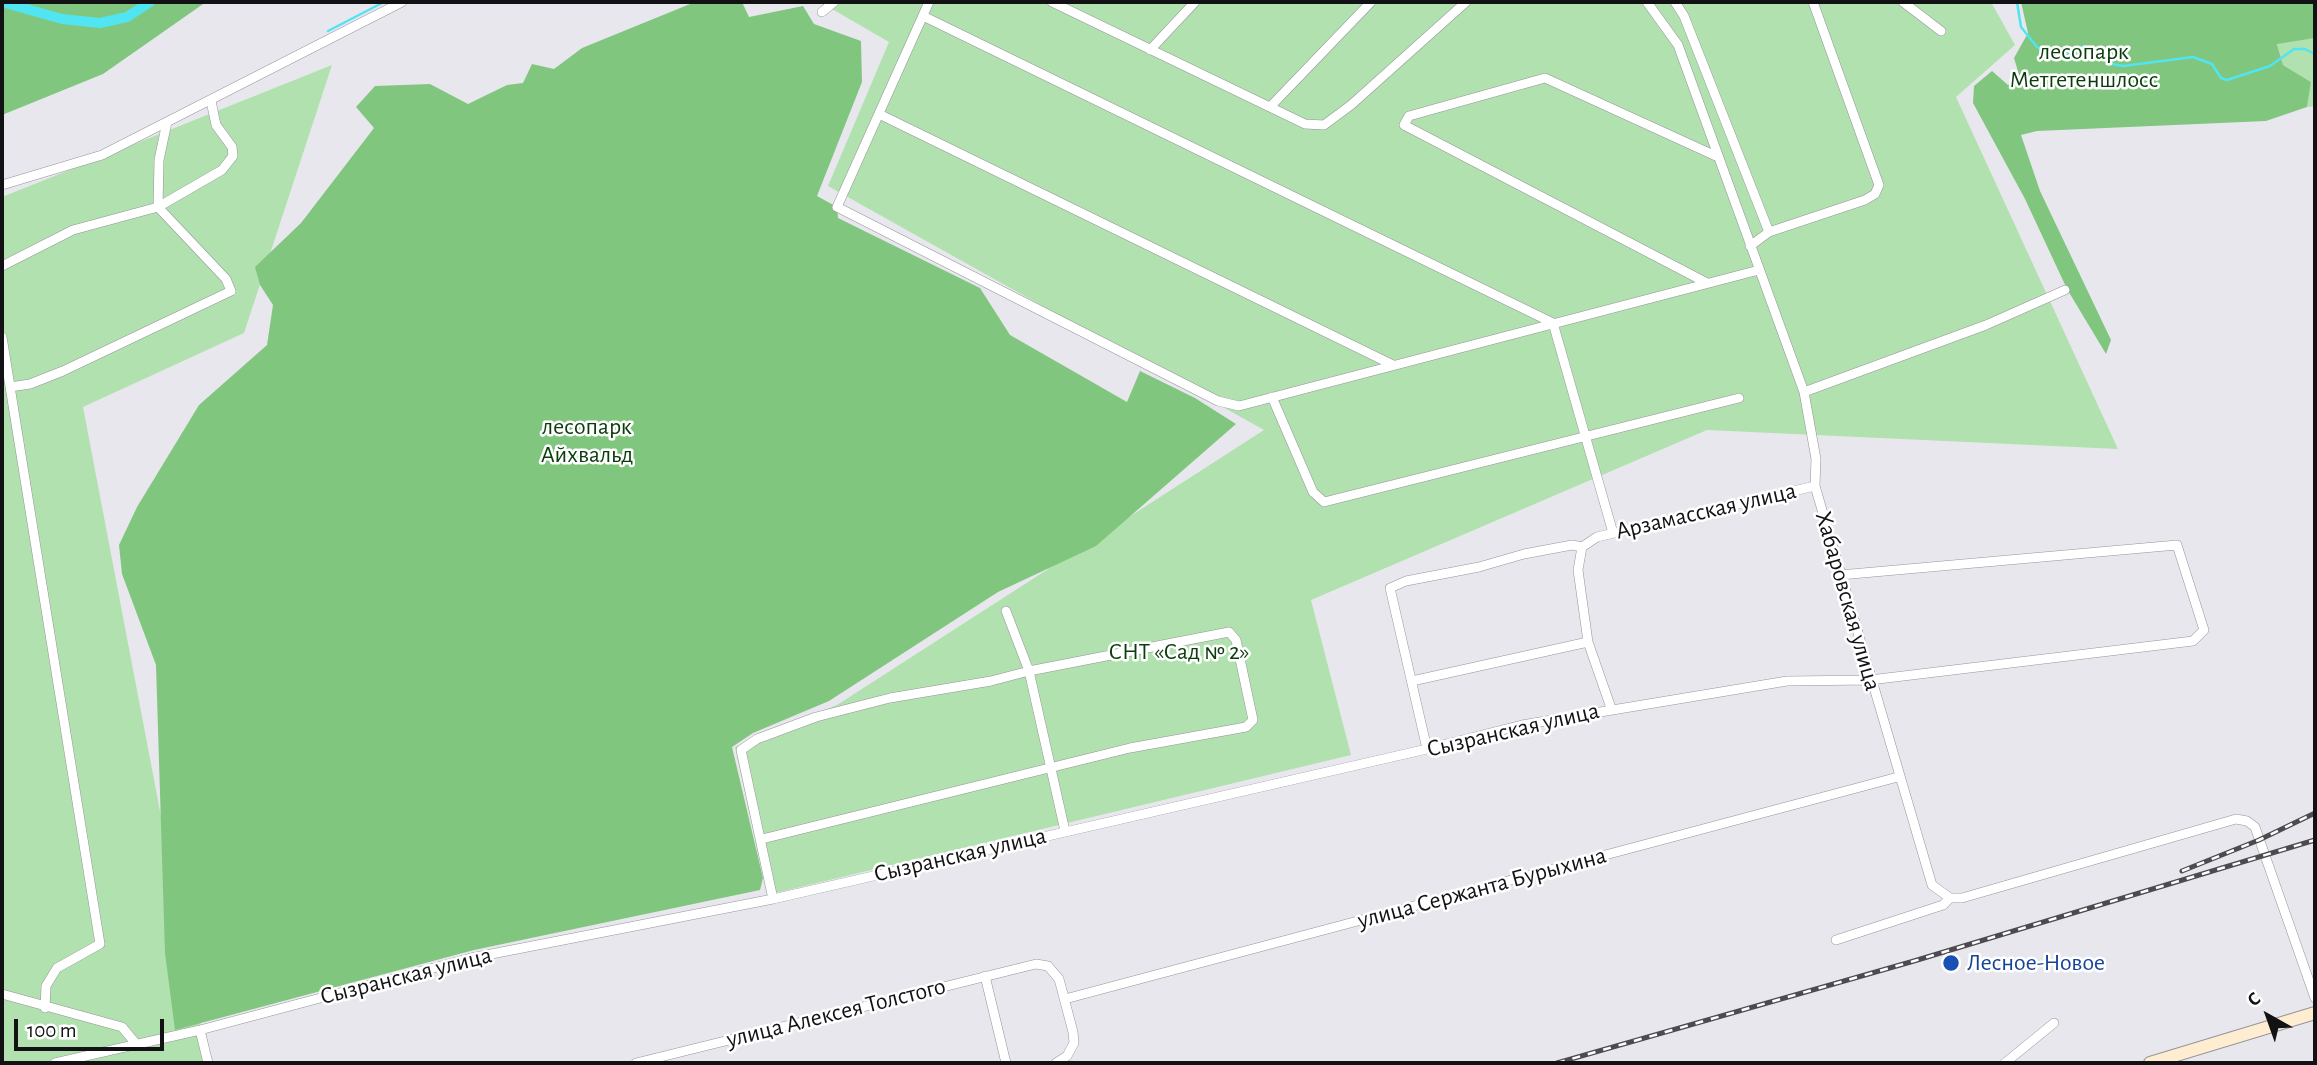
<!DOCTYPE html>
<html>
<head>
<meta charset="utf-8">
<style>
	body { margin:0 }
	#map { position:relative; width:2317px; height:1065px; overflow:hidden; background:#e9e7ee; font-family:"Alegreya Sans",sans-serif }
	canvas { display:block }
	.frame { position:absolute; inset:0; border:4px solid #121114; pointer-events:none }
	.north { position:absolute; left:2233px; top:981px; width:70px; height:70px; -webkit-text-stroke:5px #fff; paint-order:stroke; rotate:320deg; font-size:19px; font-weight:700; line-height:28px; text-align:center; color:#121114 }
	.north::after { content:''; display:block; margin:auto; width:24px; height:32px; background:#121114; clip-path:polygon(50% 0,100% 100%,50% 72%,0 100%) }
	.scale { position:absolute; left:14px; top:1019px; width:150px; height:32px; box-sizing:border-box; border:4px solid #121114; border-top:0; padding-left:9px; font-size:21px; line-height:24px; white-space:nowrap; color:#121114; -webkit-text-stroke:5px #fff; paint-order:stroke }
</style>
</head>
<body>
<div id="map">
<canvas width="2317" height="1065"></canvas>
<div class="frame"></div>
<div class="north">С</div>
<div class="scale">100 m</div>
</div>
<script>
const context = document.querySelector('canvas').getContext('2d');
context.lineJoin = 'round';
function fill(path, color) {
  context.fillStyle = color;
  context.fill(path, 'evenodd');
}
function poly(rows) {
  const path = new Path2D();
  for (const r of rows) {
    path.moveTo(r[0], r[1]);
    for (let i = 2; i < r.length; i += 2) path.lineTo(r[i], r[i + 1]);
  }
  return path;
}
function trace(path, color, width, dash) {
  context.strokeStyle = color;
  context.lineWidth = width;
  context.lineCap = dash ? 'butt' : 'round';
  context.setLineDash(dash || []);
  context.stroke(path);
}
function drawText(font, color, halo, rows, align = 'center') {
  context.font = font + ' "Alegreya Sans",sans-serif';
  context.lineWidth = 5;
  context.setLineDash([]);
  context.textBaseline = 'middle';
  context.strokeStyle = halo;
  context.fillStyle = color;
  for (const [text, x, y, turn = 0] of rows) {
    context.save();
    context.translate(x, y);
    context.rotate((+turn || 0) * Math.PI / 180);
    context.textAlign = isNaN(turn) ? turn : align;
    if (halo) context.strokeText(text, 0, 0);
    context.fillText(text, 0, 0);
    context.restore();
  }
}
fill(poly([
	[820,2,1991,2,2015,45,1956,97,2118,449,1707,430,1311,600,1351,755,767,895,735,747,837,705,1264,430,828,186,889,42],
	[2315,38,2315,106,2307,107,2311,82,2283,65,2277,43],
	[332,65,244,333,83,407,208,1063,2,1063,2,197]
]), '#b1e1ae');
fill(poly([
	[2,2,206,2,103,74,2,115],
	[695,2,742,2,749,17,803,6,814,24,861,41,862,82,817,196,837,207,838,218,980,288,1010,335,1127,402,1140,371,1195,398,1236,424,1096,546,998,592,829,701,753,733,732,747,763,878,760,890,474,950,175,1030,165,953,156,665,122,574,119,545,137,507,199,405,267,345,273,305,260,285,255,267,301,223,374,128,356,107,375,86,430,84,468,104,507,85,523,83,532,64,554,69,582,48],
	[2021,2,2315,2,2315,38,2277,44,2283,65,2311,82,2307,107,2266,121,2037,131,2021,135,2040,191,2111,340,2106,354,2067,289,2025,199,1973,103,1974,86,1992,71,2008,85,2020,78,2014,58,2028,33]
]), '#80c67e');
trace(poly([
	[2017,2,2021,27,2037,47,2050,54,2066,55,2079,47,2092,47,2108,63,2123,66,2193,57,2212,64,2221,78,2227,80,2270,66,2294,49,2305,49,2315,54],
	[328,31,384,2]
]), '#51e5f1', 2.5);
trace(poly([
	[2,2,62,19,100,23,127,17,150,2]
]), '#51e5f1', 10);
const street = poly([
	[929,2,837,207,1218,401,1239,406,1759,270],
	[1052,2,1305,124,1324,125,1351,105,1466,2],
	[1647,2,1678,45,1804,392,1816,459,1815,486,1932,885,1950,898,1962,898,2236,819,2247,821,2255,827,2315,998],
	[1675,2,1684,16,1769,232,1750,246],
	[1903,2,1941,31],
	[822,12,834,2],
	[923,16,1553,323,1613,533],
	[1150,50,1195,2],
	[1270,107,1371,2],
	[879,114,1393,365],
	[2,185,102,155,402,2],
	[1769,232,1865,200,1875,194,1879,185,1813,2],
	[2,266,73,230,158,207,159,160,167,122],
	[1707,283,1404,125,1409,116,1545,78,1718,157],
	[2,337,100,944,57,968,46,986,45,1008],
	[10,387,30,384,63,371,231,291,226,279,158,207,222,170,233,156,232,147,216,125,211,101],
	[1804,392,1986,325,2065,290],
	[1272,397,1313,492,1324,502,1739,398],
	[1412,681,1588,642],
	[1611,708,1588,642,1578,570,1582,547,1597,537,1815,486],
	[1427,749,1390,588,1406,581,1479,567,1524,554,1572,545,1582,547],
	[762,839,1130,748,1246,727,1253,720,1236,640,1229,632,1029,671,1006,611],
	[773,899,741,750,757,739,816,717,890,698,991,681,1029,671,1065,831],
	[1836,940,1943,905,1950,898],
	[985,976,1006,1063],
	[2,994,122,1027,137,1045],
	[1065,999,1898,777],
	[200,1030,208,1063],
	[55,1063,200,1030,471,958,773,899,1427,749,1522,725,1787,681,1870,680,2193,641,2204,630,2177,545,1840,575],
	[636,1063,1036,964,1048,966,1059,979,1073,1032,1074,1043,1067,1056,1056,1063],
	[2005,1063,2054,1023]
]);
const secondary = poly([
	[2150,1063,2315,1013]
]);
trace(street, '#96949b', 10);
trace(secondary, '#96949b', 14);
trace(street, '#fff', 9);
trace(secondary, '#feedd0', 12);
const rail = poly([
	[2182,871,2259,840,2315,813],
	[1557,1063,1914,961,2315,840]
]);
trace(rail, '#4d4b50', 5);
trace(rail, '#fff', 2.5, [8]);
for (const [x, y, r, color] of [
	[1951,963,9,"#1a4fb4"]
]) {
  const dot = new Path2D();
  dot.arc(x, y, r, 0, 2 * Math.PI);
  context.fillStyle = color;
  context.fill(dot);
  trace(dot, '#fff', 2.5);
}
drawText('24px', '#0a3c0c', '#fff', [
	["лесопарк",2084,52],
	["Метгетеншлосс",2084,80],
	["лесопарк",587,427],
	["Айхвальд",587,455],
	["СНТ «Сад № 2»",1179,652]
]);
drawText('24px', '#121114', '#fff', [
	["Арзамасская улица",1706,511,-13],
	["Хабаровская улица",1848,601,74],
	["Сызранская улица",1513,730,-13],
	["Сызранская улица",960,855,-13],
	["улица Сержанта Бурыхина",1482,888,-15],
	["Сызранская улица",406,976,-14],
	["улица Алексея Толстого",836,1013,-14]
]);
drawText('24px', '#164399', '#fff', [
	["Лесное-Новое",1967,963]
], 'left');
</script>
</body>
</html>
